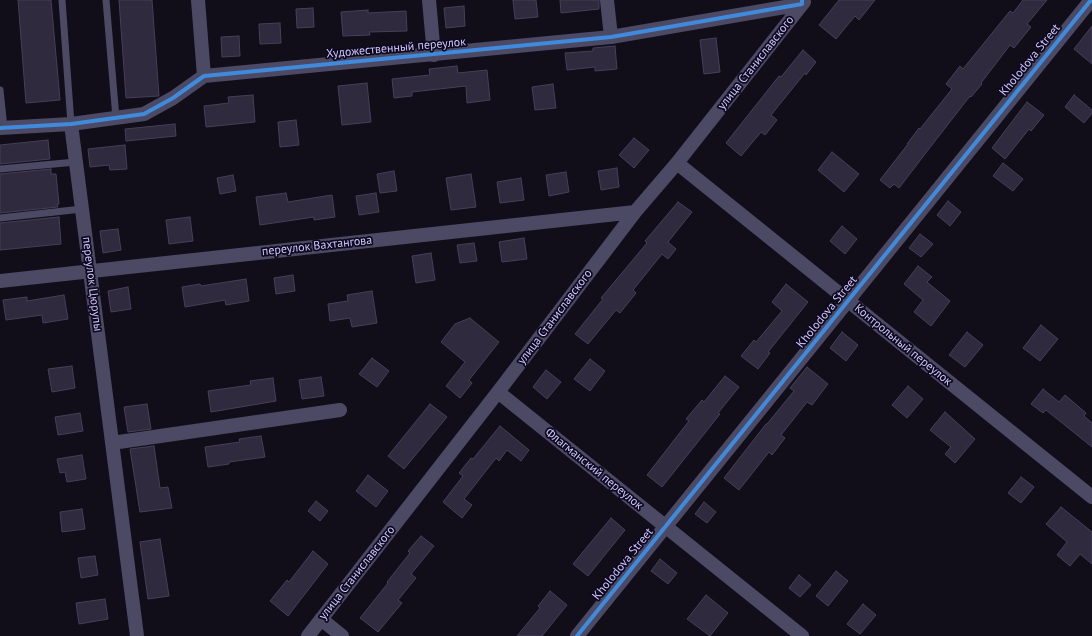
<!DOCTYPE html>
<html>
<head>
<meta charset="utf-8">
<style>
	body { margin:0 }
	canvas { display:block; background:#110e1a }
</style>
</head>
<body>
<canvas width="1092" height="636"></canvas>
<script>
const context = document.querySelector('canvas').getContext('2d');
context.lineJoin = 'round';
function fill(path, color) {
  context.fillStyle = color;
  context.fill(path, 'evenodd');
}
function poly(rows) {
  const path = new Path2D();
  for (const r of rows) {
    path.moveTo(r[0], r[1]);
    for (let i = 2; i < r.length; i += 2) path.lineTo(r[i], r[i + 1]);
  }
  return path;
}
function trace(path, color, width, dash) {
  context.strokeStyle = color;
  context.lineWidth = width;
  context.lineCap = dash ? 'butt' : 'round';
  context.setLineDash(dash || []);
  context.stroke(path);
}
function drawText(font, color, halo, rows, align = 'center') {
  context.font = font + ' "PT Sans",sans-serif';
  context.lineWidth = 3.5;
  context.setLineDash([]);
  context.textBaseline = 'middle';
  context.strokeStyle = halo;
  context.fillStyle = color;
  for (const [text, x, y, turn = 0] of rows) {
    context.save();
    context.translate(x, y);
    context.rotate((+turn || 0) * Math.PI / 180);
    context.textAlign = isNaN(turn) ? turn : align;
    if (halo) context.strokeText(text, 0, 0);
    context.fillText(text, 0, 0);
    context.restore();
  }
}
const building = poly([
	[18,0,51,0,60,100,26,103,18,0],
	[119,0,152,0,159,96,126,98,119,0],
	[513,0,536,0,538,17,515,19,513,0],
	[560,0,599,0,599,9,561,13,560,0],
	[839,0,875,0,859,20,855,16,836,39,819,25,839,0],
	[1023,0,1047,0,1027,24,1031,27,1014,48,1010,45,981,83,982,84,971,97,970,96,935,141,899,188,894,184,890,188,880,180,908,144,907,144,919,128,920,129,952,89,946,84,960,66,963,69,1010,11,1013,13,1023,0],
	[464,6,465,26,446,28,444,8,464,6],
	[313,8,314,27,297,28,296,9,313,8],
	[368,10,368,13,406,11,407,31,369,32,370,35,343,36,341,12,368,10],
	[280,23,281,43,260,44,259,24,280,23],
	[1092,26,1092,64,1074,49,1092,26],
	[239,36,240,56,222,57,221,37,239,36],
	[716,38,720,72,704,74,700,40,716,38],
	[615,46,617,69,595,71,595,67,567,70,565,53,593,51,593,48,615,46],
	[803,50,816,62,806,75,805,73,771,115,777,120,765,135,761,132,741,156,726,143,779,76,781,77,803,50],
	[457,66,458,73,487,70,490,100,467,103,466,86,412,92,412,96,394,98,392,79,430,75,429,69,457,66],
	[367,83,371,122,342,125,338,86,367,83],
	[553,84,556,108,535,110,532,87,553,84],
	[253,95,255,122,206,127,204,106,229,103,228,97,253,95],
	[1074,95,1092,110,1092,113,1084,123,1065,107,1074,95],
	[1027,102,1044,115,1031,131,1029,129,1005,159,992,148,1027,102],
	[296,120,299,145,280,147,278,122,296,120],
	[175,124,176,136,126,141,125,129,175,124],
	[634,138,649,150,634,168,619,155,634,138],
	[48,140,50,159,0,164,0,145,48,140],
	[125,145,127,169,110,170,109,165,90,167,88,149,125,145],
	[832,152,859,174,844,192,818,170,832,152],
	[1003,163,1023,179,1013,191,993,176,1003,163],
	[617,168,619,187,601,190,598,171,617,168],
	[51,169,51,174,56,174,59,204,57,204,58,207,0,213,0,174,51,169],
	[394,171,397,191,380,193,377,174,394,171],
	[566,172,569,192,549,196,546,175,566,172],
	[471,174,476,207,451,210,446,178,471,174],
	[233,175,236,191,220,194,217,178,233,175],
	[521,178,524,200,500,203,497,182,521,178],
	[286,193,288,202,332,195,335,217,314,220,314,217,260,225,256,197,286,193],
	[376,193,379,212,359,215,356,196,376,193],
	[948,201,961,212,950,226,937,215,948,201],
	[678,202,692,212,668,242,676,249,668,259,662,254,633,290,636,293,620,313,616,310,588,344,575,334,603,299,601,298,647,243,645,241,678,202],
	[59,217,61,244,0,250,0,223,59,217],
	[190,217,193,241,169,244,166,220,190,217],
	[842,226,857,239,845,254,830,241,842,226],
	[118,229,121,250,103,253,100,231,118,229],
	[920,234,933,244,921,257,909,248,920,234],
	[524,238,527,259,502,262,499,242,524,238],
	[474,243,477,261,460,263,457,245,474,243],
	[431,253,435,280,416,283,412,256,431,253],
	[918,266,932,277,927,282,950,301,931,326,914,312,923,300,904,284,918,266],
	[293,275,295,291,276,294,274,278,293,275],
	[246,279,249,301,226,305,225,300,185,307,182,287,200,284,201,286,246,279],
	[786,284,808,302,768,352,770,353,758,369,741,356,754,340,756,342,782,311,772,302,786,284],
	[128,287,131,309,111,312,108,291,128,287],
	[372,291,377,323,352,327,350,318,330,321,328,304,348,301,347,295,372,291],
	[64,295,68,319,43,323,42,315,6,320,3,300,27,297,27,301,64,295],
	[470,318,499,342,469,380,472,383,460,398,446,386,465,362,441,342,455,324,470,318],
	[1041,325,1058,339,1040,361,1023,348,1041,325],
	[842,332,858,345,846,361,830,348,842,332],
	[967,332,983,345,965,367,949,355,967,332],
	[372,358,389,371,377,387,359,374,372,358],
	[590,359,605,371,590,391,574,379,590,359],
	[72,366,75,388,52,392,48,369,72,366],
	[807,367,828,384,812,405,807,402,781,435,785,438,772,455,769,452,739,490,724,478,766,424,767,424,794,391,790,388,807,367],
	[546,370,561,382,547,399,533,387,546,370],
	[725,376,739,387,718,413,720,414,662,487,647,475,689,421,686,419,702,400,704,402,725,376],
	[321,377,324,396,302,399,299,380,321,377],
	[273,378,276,401,211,412,208,391,251,385,250,381,273,378],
	[908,386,923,399,907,418,892,405,908,386],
	[1043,389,1059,402,1065,395,1086,413,1084,416,1092,423,1092,447,1046,410,1043,413,1031,404,1043,389],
	[147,404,151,429,128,432,124,407,147,404],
	[430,404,447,417,404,469,388,456,430,404],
	[945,412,975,439,955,463,945,454,951,447,930,430,945,412],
	[80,413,83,431,58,435,55,417,80,413],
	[500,426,529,450,521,461,507,450,499,461,496,458,464,499,472,505,462,518,443,502,463,476,459,473,471,458,473,459,500,426],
	[261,436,265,457,229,462,229,464,208,467,205,447,240,442,239,439,261,436],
	[154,446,160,488,168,487,172,508,140,512,130,449,154,446],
	[82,455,86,479,67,482,65,472,60,473,57,459,82,455],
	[368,475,388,491,376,507,356,491,368,475],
	[1021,477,1034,487,1021,503,1008,493,1021,477],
	[316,501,328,511,320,521,308,511,316,501],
	[704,502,716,512,707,523,695,514,704,502],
	[1061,507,1092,532,1092,564,1080,554,1070,566,1057,555,1067,542,1046,524,1061,507],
	[82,509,85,529,62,532,60,512,82,509],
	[611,518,625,530,588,576,573,564,611,518],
	[421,536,434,546,411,574,416,578,398,600,402,603,378,632,360,618,388,583,387,582,410,553,408,551,421,536],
	[160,539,169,596,148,599,140,542,160,539],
	[313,551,328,564,288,616,270,601,287,580,289,582,313,551],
	[95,556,98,575,81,578,78,558,95,556],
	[660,559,677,573,668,584,651,571,660,559],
	[836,571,848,581,828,606,816,596,836,571],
	[799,575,811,585,800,597,789,588,799,575],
	[550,591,567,605,542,636,517,636,540,608,538,606,550,591],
	[706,595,728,613,710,636,687,619,706,595],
	[105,599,108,619,79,624,76,603,105,599],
	[863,604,876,615,860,634,847,624,863,604]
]);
fill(building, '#2f2a3d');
trace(building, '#453f58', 1);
trace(poly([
	[62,0,71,124],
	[106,0,116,118],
	[0,90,4,128],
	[0,169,76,162],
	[0,218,82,209]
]), '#4b4963', 7);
trace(poly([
	[198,0,204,76],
	[429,0,434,55],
	[607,0,611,37],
	[71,124,137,636],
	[0,128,71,124,144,114,173,98,204,76,611,37,802,4,802,0],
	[677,163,1092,497],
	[0,281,635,212],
	[498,392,802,636],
	[112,443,340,410],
	[321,619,342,636],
	[308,636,498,392,635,212,677,163,804,2],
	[577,636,1091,0]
]), '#4b4963', 14);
trace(poly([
	[0,128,71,124,144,114,173,98,204,76,611,37,802,4,802,0],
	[577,636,1091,0]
]), '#408adc', 4);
drawText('12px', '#d0c6ff', '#0e0a1e', [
	["Художественный переулок",396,48,-5],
	["Kholodova Street",1030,60,-51],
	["улица Станиславского",756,63,-52],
	["переулок Вахтангова",317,246,-6],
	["переулок Цюрупы",92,284,83],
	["Kholodova Street",827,312,-51],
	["улица Станиславского",555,317,-53],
	["Контрольный переулок",903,345,39],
	["Флагманский переулок",594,469,39],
	["Kholodova Street",623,564,-51],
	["улица Станиславского",357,573,-52]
]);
</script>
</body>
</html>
